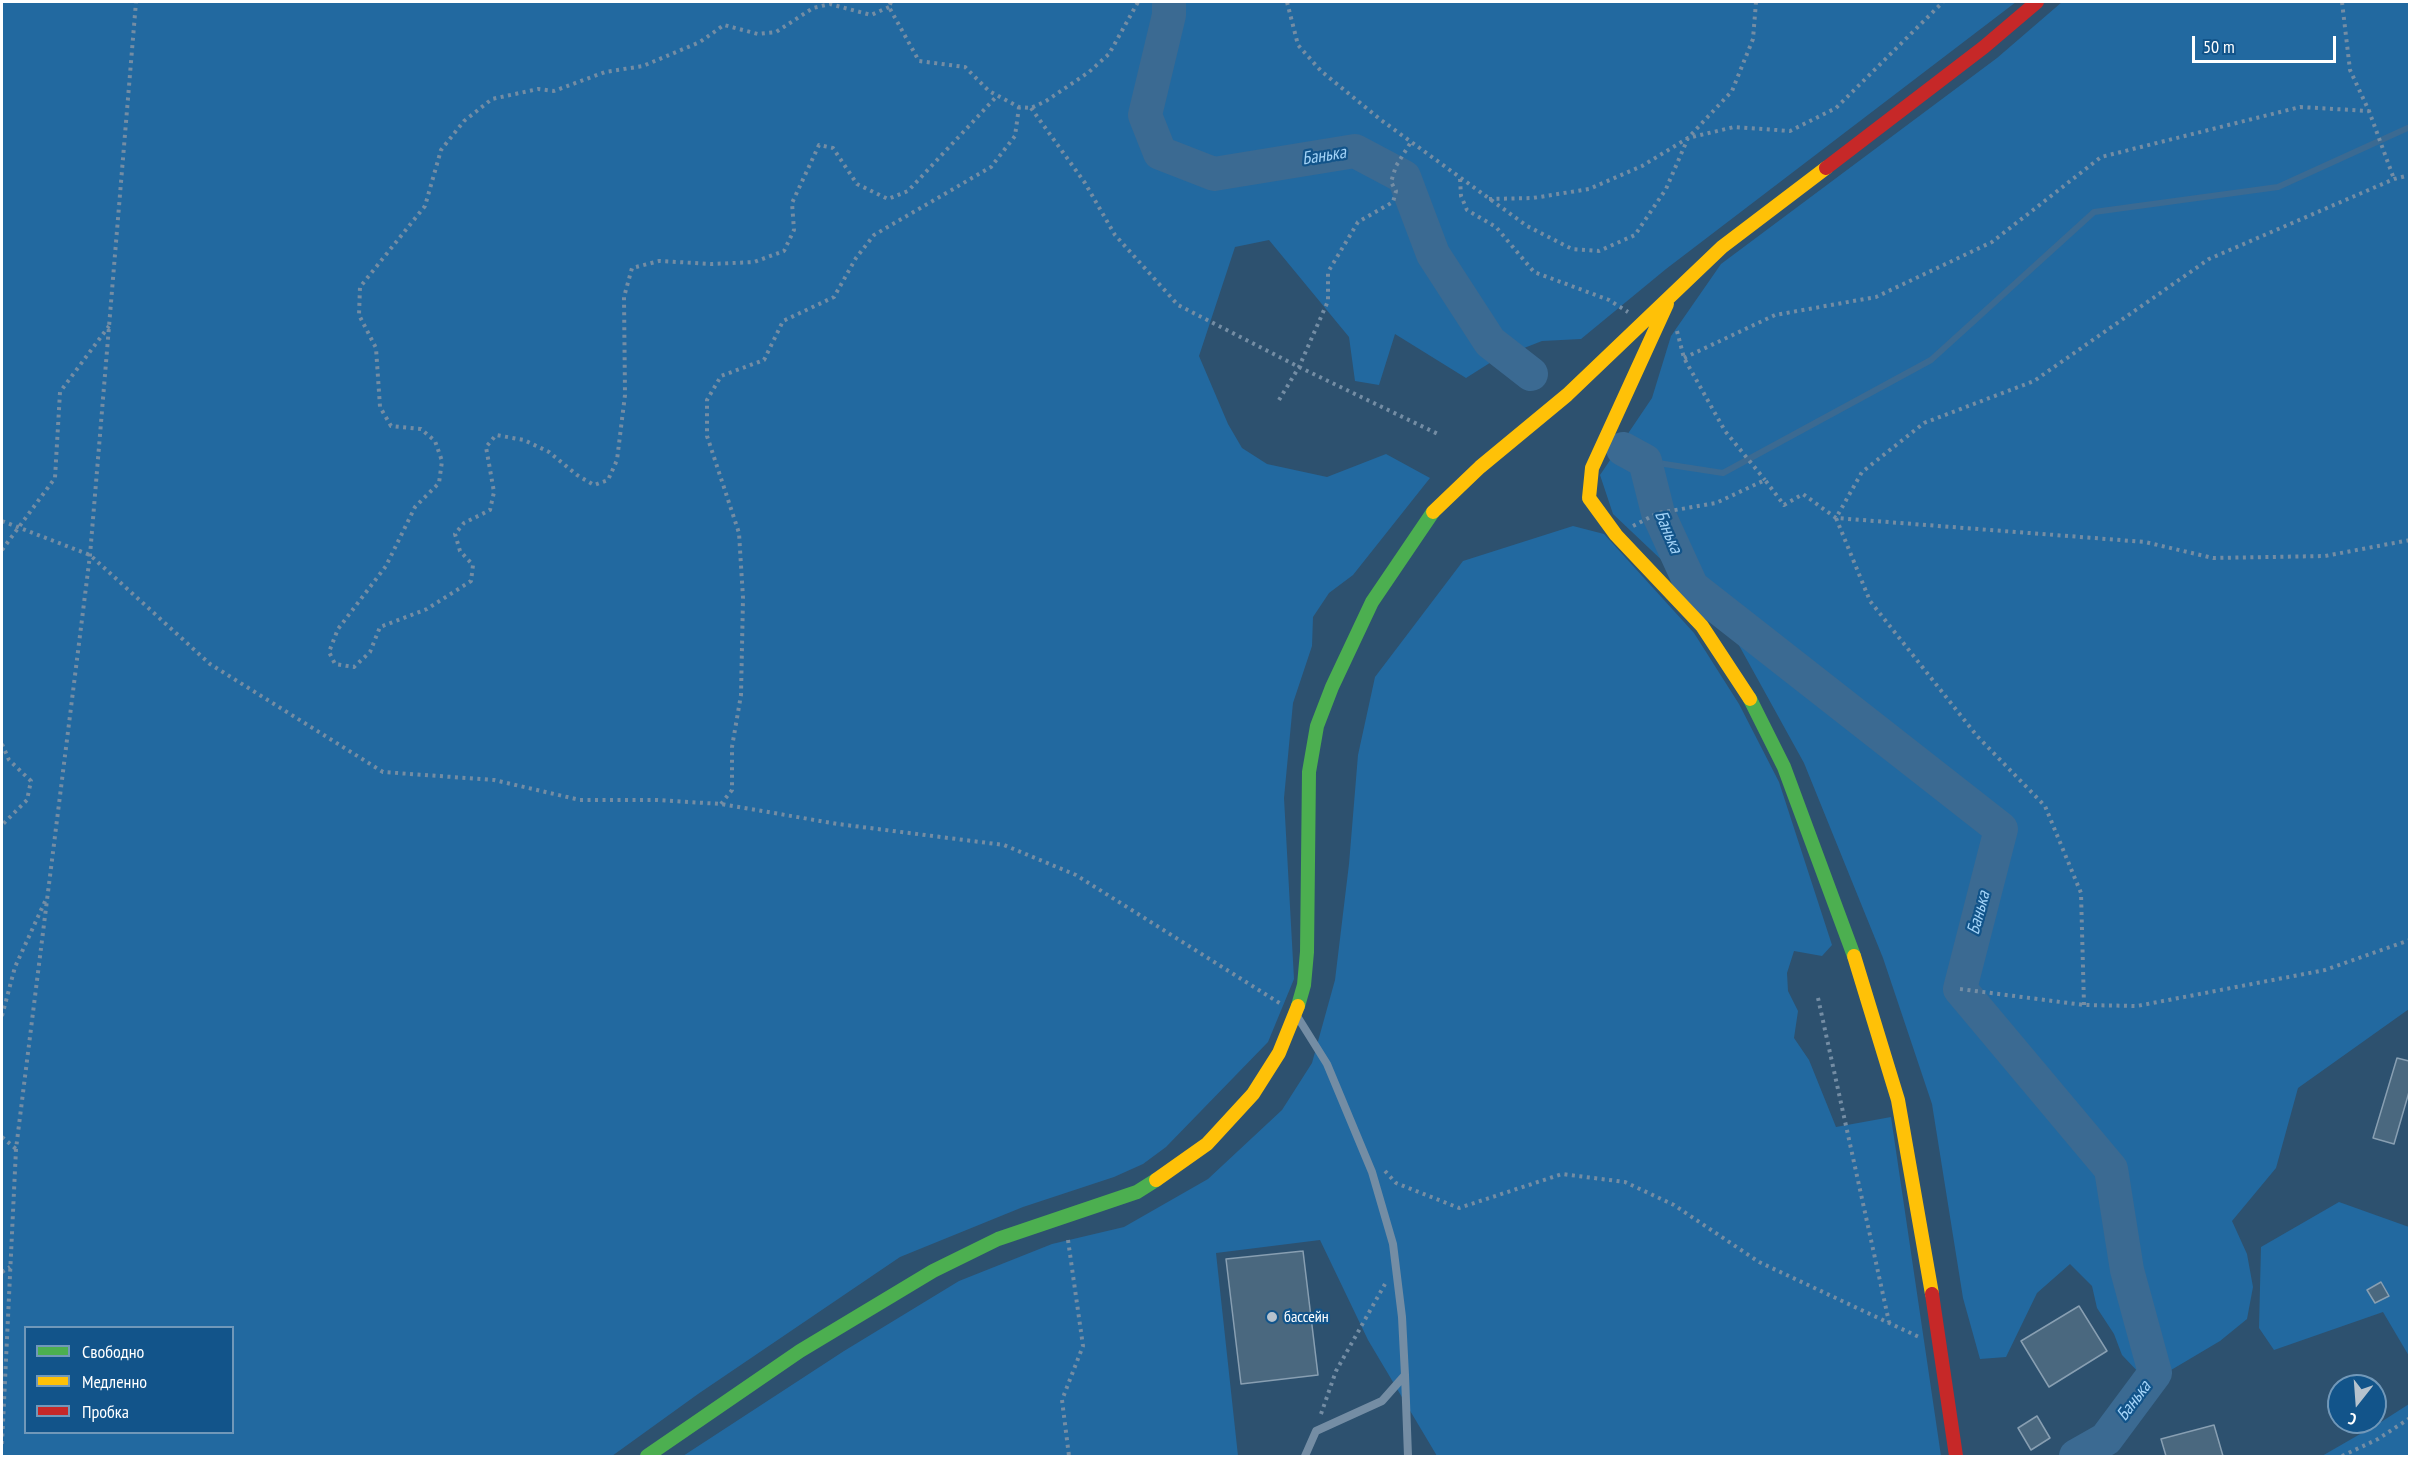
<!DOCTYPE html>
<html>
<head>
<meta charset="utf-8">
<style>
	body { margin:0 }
	#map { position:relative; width:2411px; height:1458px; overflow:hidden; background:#2d516f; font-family:"PT Sans Narrow",sans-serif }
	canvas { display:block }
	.frame { position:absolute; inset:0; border:3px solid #fff; pointer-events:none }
	.legend { position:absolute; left:24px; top:1326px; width:210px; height:108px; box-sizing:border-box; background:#12548a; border:2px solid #7198b9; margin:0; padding:8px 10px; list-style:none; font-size:18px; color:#fff }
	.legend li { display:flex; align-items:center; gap:12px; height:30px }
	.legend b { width:30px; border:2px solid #7198b9 }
	.north { position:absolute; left:2327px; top:1374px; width:60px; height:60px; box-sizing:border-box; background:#12548a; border:2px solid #7198b9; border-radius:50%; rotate:197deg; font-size:16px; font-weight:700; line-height:24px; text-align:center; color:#fff }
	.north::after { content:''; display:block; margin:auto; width:21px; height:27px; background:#b6c2cd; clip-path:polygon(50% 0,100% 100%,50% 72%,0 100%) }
	.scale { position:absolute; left:2192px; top:36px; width:144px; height:27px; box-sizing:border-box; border:3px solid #fff; border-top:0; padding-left:8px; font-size:18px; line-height:21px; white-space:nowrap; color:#fff; -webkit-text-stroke:4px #12548a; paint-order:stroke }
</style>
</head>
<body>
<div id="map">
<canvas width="2411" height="1458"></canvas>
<div class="frame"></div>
<ul class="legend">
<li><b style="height:8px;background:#4caf50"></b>Свободно</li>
<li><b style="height:8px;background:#ffc107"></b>Медленно</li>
<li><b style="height:8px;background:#c62828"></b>Пробка</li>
</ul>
<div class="north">С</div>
<div class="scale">50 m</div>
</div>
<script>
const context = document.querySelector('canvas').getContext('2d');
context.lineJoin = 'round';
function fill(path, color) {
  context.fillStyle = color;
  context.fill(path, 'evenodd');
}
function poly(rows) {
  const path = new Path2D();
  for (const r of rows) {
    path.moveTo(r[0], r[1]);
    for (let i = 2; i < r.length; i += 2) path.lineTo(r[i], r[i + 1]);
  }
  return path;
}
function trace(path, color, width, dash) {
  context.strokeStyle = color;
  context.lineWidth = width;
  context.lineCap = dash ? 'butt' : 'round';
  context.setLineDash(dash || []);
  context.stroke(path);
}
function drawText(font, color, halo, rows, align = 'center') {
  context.font = font + ' "PT Sans Narrow",sans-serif';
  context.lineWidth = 4.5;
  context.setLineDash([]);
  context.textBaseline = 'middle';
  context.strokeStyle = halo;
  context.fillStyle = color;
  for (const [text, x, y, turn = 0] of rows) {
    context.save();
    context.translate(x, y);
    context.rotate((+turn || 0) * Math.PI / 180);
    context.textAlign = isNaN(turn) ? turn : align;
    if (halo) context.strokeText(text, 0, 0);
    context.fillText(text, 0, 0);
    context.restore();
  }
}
fill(poly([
	[2,2,2016,2,1666,269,1581,339,1542,341,1496,359,1466,378,1395,334,1379,385,1355,381,1349,337,1269,240,1235,247,1199,356,1228,424,1242,448,1267,464,1327,477,1386,454,1430,478,1353,575,1329,593,1313,617,1312,646,1293,703,1284,798,1294,979,1268,1042,1166,1147,1143,1164,1114,1177,1023,1207,900,1257,698,1394,612,1456,2,1456],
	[26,1328,232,1328,232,1432,26,1432],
	[2062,2,2409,2,2409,1009,2298,1088,2276,1168,2232,1221,2247,1254,2253,1287,2247,1319,2220,1341,2161,1376,2143,1377,2122,1355,2114,1334,2097,1308,2092,1286,2070,1264,2037,1293,2006,1357,1980,1359,1963,1298,1932,1104,1883,958,1804,763,1725,620,1613,514,1600,475,1652,398,1671,336,1721,264,1997,58],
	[1573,526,1604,534,1694,633,1739,704,1779,782,1832,945,1822,956,1794,951,1787,973,1788,991,1798,1011,1794,1038,1809,1060,1836,1127,1891,1117,1941,1456,1437,1456,1368,1340,1320,1240,1216,1253,1238,1456,683,1456,844,1351,959,1281,1052,1244,1124,1227,1208,1179,1282,1110,1312,1063,1335,980,1349,864,1358,755,1375,677,1463,561],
	[2339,1202,2409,1227,2409,1356,2383,1312,2274,1350,2259,1328,2261,1247],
	[2409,1404,2409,1456,2322,1456,2381,1422]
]), '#2269a0');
trace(poly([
	[1645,461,1723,473,1931,360,2094,212,2278,187,2410,127]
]), '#3b6a92', 6);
trace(poly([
	[1169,2,1169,15,1145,115,1160,153,1214,174,1355,151,1404,177,1433,254,1490,342,1531,374],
	[1623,449,1645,461,1658,513,1692,587,2001,829,1960,989,2111,1169,2127,1270,2155,1373,2106,1439,2076,1456]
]), '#3b6a92', 34);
const building = poly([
	[2397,1058,2409,1061,2409,1092,2394,1144,2373,1138,2397,1058],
	[1303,1251,1318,1375,1241,1384,1226,1259,1303,1251],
	[2381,1282,2389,1296,2375,1303,2367,1290,2381,1282],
	[2079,1306,2107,1351,2049,1387,2021,1341,2079,1306],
	[2037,1416,2050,1438,2031,1450,2018,1428,2037,1416],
	[2214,1425,2223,1456,2166,1456,2161,1439,2214,1425]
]);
fill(building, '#4a687f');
trace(building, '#889fb2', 1.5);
trace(poly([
	[891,2,889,7,919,61,965,67,989,91,1019,107,1031,108,1046,101,1089,72,1109,54,1138,2],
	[1287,2,1298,45,1321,71,1381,120,1527,226,1572,249,1599,251,1635,235,1666,189,1688,138,1732,91,1753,39,1756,2],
	[2342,2,2350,70,2369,111,2394,179],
	[889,7,871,15,830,4,813,8,776,32,758,34,724,25,700,42,643,66,605,72,554,91,538,89,492,99,464,121,441,150,425,206,360,287,359,315,376,348,380,407,391,426,421,429,435,441,442,461,439,483,415,507,386,566,338,629,329,652,335,664,354,667,370,652,380,627,427,609,471,581,473,565,460,551,455,534,464,523,490,510,494,492,486,447,496,435,524,440,549,452,577,475,594,485,608,480,617,460,625,395,624,297,632,268,659,261,712,264,754,262,784,251,794,230,792,203,819,145,833,148,857,184,888,199,908,191,997,96],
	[1031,108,1085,183,1115,235,1178,305,1299,367,1440,435],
	[1460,179,1461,196,1467,210,1496,227,1534,272,1609,300,1628,312],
	[1489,199,1533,198,1589,189,1642,166,1688,138,1734,127,1790,131,1836,108,1943,2],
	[1677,331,1684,358,1725,431,1765,480],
	[1684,358,1775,315,1876,297,1992,242,2101,157,2300,107,2369,111],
	[1279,400,1299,367,1328,301,1328,272,1358,222,1393,202,1396,191,1391,182,1396,166,1411,142],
	[2,521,90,555,210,664,383,772,494,780,580,800,657,800,721,804,838,824,1004,845,1076,875,1281,1004],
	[1633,526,1658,513,1716,503,1765,480,1784,505,1803,494,1836,518,2145,542,2213,558,2325,556,2410,540],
	[2,550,55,478,60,392,109,326],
	[2,744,9,760,31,781,27,800,2,825],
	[721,804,732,790,732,747,741,695,743,598,739,533,707,436,707,400,721,376,764,360,783,321,834,297,856,258,874,235,991,167,1015,136,1019,107],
	[1960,989,2084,1005,2137,1006,2325,970,2410,940],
	[1818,998,1889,1322],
	[2084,1005,2081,893,2045,806,1977,736,1870,601,1836,518,1862,472,1924,423,2034,381,2209,259,2394,179,2410,175],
	[2,1016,15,967,47,897],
	[2,1137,16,1149],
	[1385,1171,1396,1183,1459,1208,1562,1174,1625,1182,1674,1205,1759,1262,1919,1337],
	[1068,1240,1083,1346,1062,1400,1069,1456],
	[2,1272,10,1267],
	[1321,1414,1336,1371,1385,1284],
	[2,1444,16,1149,90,555,136,2],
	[2342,1456,2378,1439,2410,1418]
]), '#748da4', 4, [3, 4.5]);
trace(poly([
	[1297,1016,1327,1064,1372,1172,1393,1244,1402,1317,1405,1375,1382,1401,1316,1431,1305,1456],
	[1405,1375,1408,1456]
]), '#748da4', 8);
trace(poly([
	[1750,699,1784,767,1854,956],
	[1298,1006,1304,985,1307,952,1309,772,1317,726,1332,687,1372,602,1433,512],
	[647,1456,800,1351,933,1271,998,1239,1137,1192,1156,1180]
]), '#4caf50', 14);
trace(poly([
	[1667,304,1592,468,1589,498,1616,535,1702,626,1750,699],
	[1433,512,1480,467,1567,395,1722,247,1826,168],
	[1854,956,1898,1100,1932,1294],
	[1156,1180,1207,1144,1253,1094,1279,1053,1298,1006]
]), '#ffc107', 14);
trace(poly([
	[1826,168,1984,47,2037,2],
	[1932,1294,1956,1456]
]), '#c62828', 14);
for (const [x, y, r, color] of [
	[1272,1317,6,"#b6c2cd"]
]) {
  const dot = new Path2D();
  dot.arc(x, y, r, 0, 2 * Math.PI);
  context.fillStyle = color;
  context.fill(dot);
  trace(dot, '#12548a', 2);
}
drawText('16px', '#fff', '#12548a', [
	["бассейн",1284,1317]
], 'left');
drawText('italic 18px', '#a4d4f8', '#12548a', [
	["Банька",1324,156,-9],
	["Банька",1668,532,67],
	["Банька",1979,913,-75],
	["Банька",2134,1401,-53]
]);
</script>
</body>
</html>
